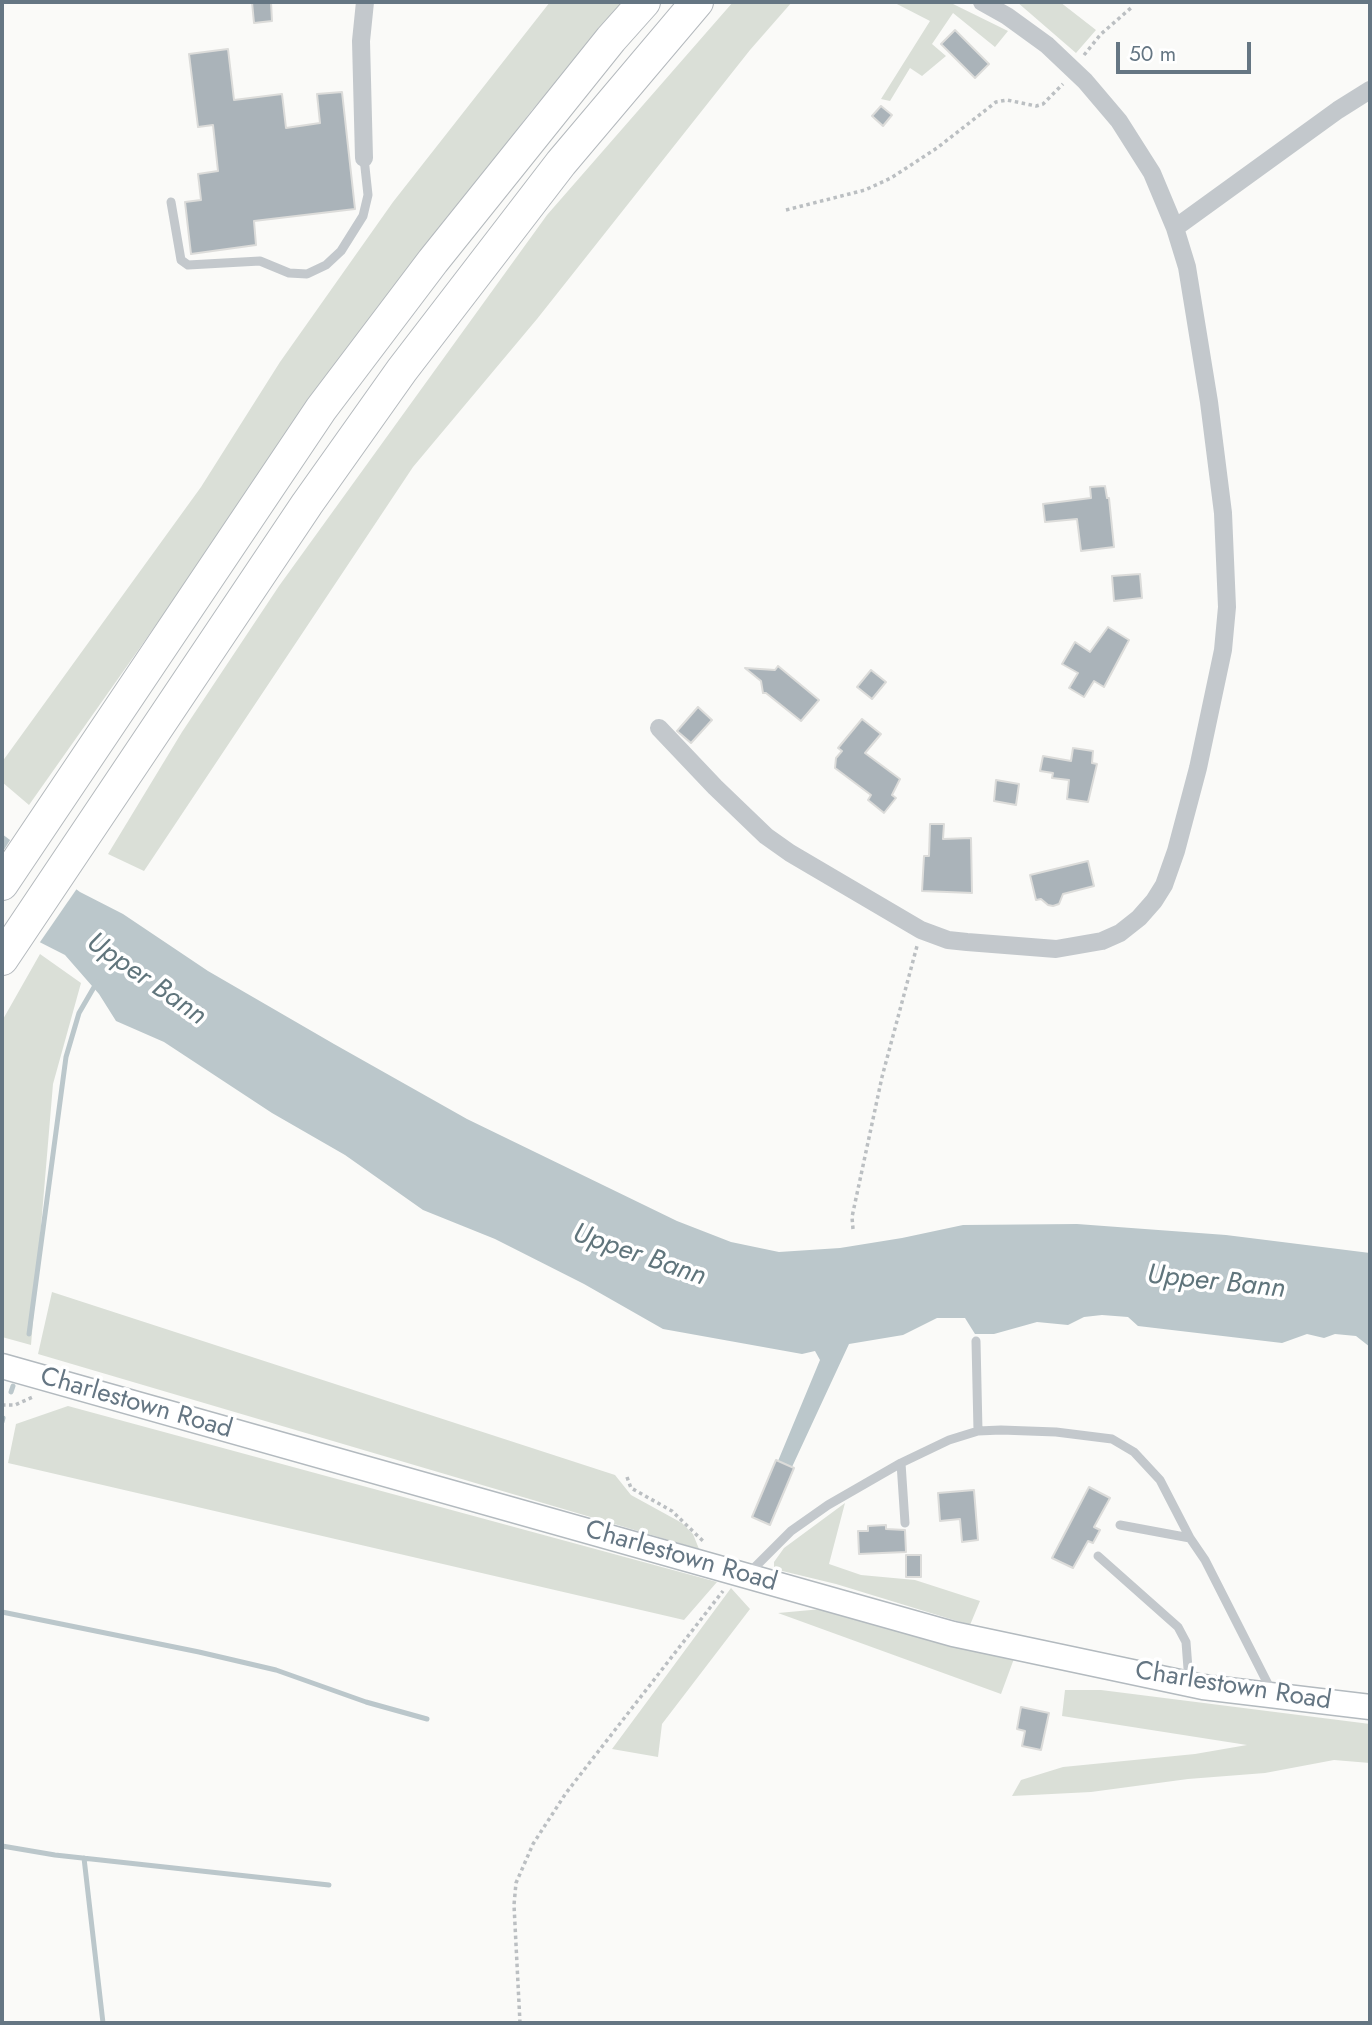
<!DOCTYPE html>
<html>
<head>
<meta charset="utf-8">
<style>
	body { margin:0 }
	#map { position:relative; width:1372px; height:2025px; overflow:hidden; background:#fafaf8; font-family:Jost,sans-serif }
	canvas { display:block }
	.frame { position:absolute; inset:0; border:4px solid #657683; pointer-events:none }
	.scale { position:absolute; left:1116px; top:42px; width:135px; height:32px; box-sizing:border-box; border:4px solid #657683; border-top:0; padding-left:9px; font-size:21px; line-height:24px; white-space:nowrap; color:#657683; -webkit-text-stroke:5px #fff; paint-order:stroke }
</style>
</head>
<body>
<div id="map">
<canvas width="1372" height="2025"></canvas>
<div class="frame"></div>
<div class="scale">50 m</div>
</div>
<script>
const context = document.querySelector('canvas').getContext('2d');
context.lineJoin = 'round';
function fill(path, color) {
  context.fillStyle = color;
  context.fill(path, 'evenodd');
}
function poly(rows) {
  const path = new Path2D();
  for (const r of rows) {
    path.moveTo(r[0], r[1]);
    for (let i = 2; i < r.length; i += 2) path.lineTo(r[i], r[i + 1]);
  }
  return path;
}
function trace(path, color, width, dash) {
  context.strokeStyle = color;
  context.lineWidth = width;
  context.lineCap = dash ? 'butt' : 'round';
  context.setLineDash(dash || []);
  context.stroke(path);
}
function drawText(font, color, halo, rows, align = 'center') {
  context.font = font + ' Jost,sans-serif';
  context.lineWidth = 7;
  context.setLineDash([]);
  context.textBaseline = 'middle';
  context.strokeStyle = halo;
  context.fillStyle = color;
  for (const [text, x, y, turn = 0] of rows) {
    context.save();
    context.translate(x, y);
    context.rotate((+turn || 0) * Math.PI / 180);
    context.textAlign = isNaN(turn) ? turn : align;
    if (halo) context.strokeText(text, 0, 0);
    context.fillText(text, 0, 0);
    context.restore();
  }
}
fill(poly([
	[550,2,627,2,532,110,371,320,29,805,2,782,2,762,201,487,280,362,393,202],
	[733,2,792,2,750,50,537,319,413,467,144,871,108,854,182,732,279,586,547,215],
	[893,2,949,2,1008,31,995,47,953,13,932,44,946,56,922,76,910,68,890,101,881,99,930,21],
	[1017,2,1060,2,1096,30,1076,53],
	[40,954,81,983,53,1084,31,1345,2,1337,2,1021],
	[52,1292,615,1475,631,1495,682,1523,693,1534,699,1549,38,1354],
	[68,1406,717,1582,684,1620,8,1463,16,1424],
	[845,1503,829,1564,861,1575,915,1580,980,1601,970,1625,836,1584,774,1569,774,1562,784,1548],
	[731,1588,750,1609,662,1724,658,1757,612,1749],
	[822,1609,1015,1656,1001,1694,778,1613],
	[1065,1690,1101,1690,1370,1724,1370,1763,1334,1760,1265,1773,1188,1779,1091,1792,1012,1796,1021,1780,1063,1767,1195,1754,1247,1745,1062,1716]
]), '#dadfd7');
fill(poly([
	[2,834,80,892,123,914,208,971,334,1044,467,1119,677,1221,731,1242,779,1252,840,1248,902,1238,963,1225,1077,1224,1226,1235,1370,1253,1370,1347,1356,1336,1335,1334,1324,1338,1307,1334,1282,1343,1138,1326,1128,1317,1102,1315,1084,1317,1068,1325,1037,1322,994,1334,975,1334,965,1318,937,1318,903,1335,849,1344,792,1467,778,1461,820,1360,815,1351,802,1354,663,1329,584,1284,495,1239,423,1210,345,1155,272,1113,164,1042,116,1021,99,994,65,955,2,923]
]), '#bbc7cb');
fill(poly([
	[12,837,78,887,38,945,2,927,2,853]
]), '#fafaf8');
trace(poly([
	[29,1334,66,1057,79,1013,97,982],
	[11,1392,13,1386],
	[2,1422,3,1418],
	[2,1612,199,1652,276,1670,366,1702,427,1719],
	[2,1846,55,1855,329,1885],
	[84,1858,103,2023]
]), '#bbc7cb', 5);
const building = poly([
	[252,2,271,2,272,21,254,23,252,2],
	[955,30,989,64,975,78,941,44,955,30],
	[228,49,234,100,282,94,286,128,320,123,317,94,342,92,355,209,254,221,256,245,191,254,185,202,201,200,198,174,218,171,213,125,198,127,189,54,228,49],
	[881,106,892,115,883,126,872,116,881,106],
	[1105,486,1107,498,1109,498,1114,547,1081,551,1077,519,1045,522,1043,504,1091,498,1090,487,1105,486],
	[1140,574,1142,598,1114,601,1112,576,1140,574],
	[1108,627,1129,640,1104,687,1094,681,1084,697,1069,688,1078,673,1062,664,1075,642,1090,652,1108,627],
	[778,666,819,700,801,721,766,693,763,693,761,681,745,668,775,670,778,666],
	[871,670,886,682,872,699,857,687,871,670],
	[698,707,712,720,691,743,677,731,698,707],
	[862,719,881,734,865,753,900,779,892,795,896,798,884,813,868,800,871,795,835,768,836,758,842,751,838,748,862,719],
	[1073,748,1093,751,1092,763,1097,764,1088,802,1067,799,1069,780,1052,778,1053,773,1040,771,1043,756,1071,761,1073,748],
	[996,780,1019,784,1016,805,994,801,996,780],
	[930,824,944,824,943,839,971,838,972,893,922,891,924,856,929,856,930,824],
	[1088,861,1094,886,1063,894,1059,904,1053,906,1048,905,1041,899,1036,900,1030,875,1088,861],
	[776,1460,794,1468,770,1525,752,1517,776,1460],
	[1089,1487,1110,1498,1094,1527,1100,1530,1093,1543,1088,1541,1073,1568,1052,1558,1089,1487],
	[974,1490,978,1540,962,1542,960,1519,940,1521,938,1493,974,1490],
	[886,1525,886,1529,905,1530,906,1552,859,1554,858,1531,868,1531,868,1526,886,1525],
	[906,1555,921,1555,921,1577,906,1577,906,1555],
	[1021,1707,1049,1713,1041,1750,1022,1746,1025,1731,1017,1729,1021,1707]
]);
fill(building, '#aab3b9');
trace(building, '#dcdcda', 2);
const secondary = poly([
	[2,1366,953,1634,1203,1687,1370,1707]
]);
const motorway = poly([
	[2,884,321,409,433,261,611,39,644,2],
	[2,959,307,504,402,370,561,163,697,2]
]);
trace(secondary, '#b3babf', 27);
trace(motorway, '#b4b9bd', 34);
trace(poly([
	[1084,55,1101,34,1132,7],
	[786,210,865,190,891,178,937,148,996,102,1007,100,1036,106,1043,104,1063,84],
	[853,1229,852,1217,882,1077,917,946],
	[2,1405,15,1405,35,1396],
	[627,1477,631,1488,672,1511,704,1542],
	[520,2023,514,1905,516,1883,533,1844,566,1793,723,1591]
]), '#bbbfc2', 3.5, [3.5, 3.5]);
trace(poly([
	[171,202,181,260,188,265,260,261,289,273,307,274,326,265,341,251,363,216,368,195,364,158],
	[976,1341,978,1431],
	[901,1463,905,1523],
	[1120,1525,1190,1538],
	[1098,1556,1178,1627,1186,1642,1189,1682],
	[750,1572,791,1531,828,1505,901,1463,949,1440,978,1431,1001,1430,1056,1432,1112,1439,1134,1452,1160,1480,1190,1538,1205,1560,1271,1690]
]), '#c3c8cc', 9);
trace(poly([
	[982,2,1007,16,1047,45,1085,81,1119,121,1152,173,1175,228,1338,110,1370,90],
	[364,158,361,41,365,2],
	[659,728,715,787,766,836,790,853,921,930,948,940,967,942,1056,949,1102,941,1120,933,1139,918,1154,901,1164,885,1176,851,1198,768,1223,650,1227,607,1223,513,1209,402,1187,267,1175,228]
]), '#c3c8cc', 18);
trace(secondary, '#fff', 24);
trace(motorway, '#fff', 32);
drawText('26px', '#657683', '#fff', [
	["Charlestown Road",136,1404,16],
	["Charlestown Road",681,1557,16],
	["Charlestown Road",1233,1687,9]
]);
drawText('italic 28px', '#60757c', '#fff', [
	["Upper Bann",146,980,35],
	["Upper Bann",639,1256,19],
	["Upper Bann",1216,1283,6]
]);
</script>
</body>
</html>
